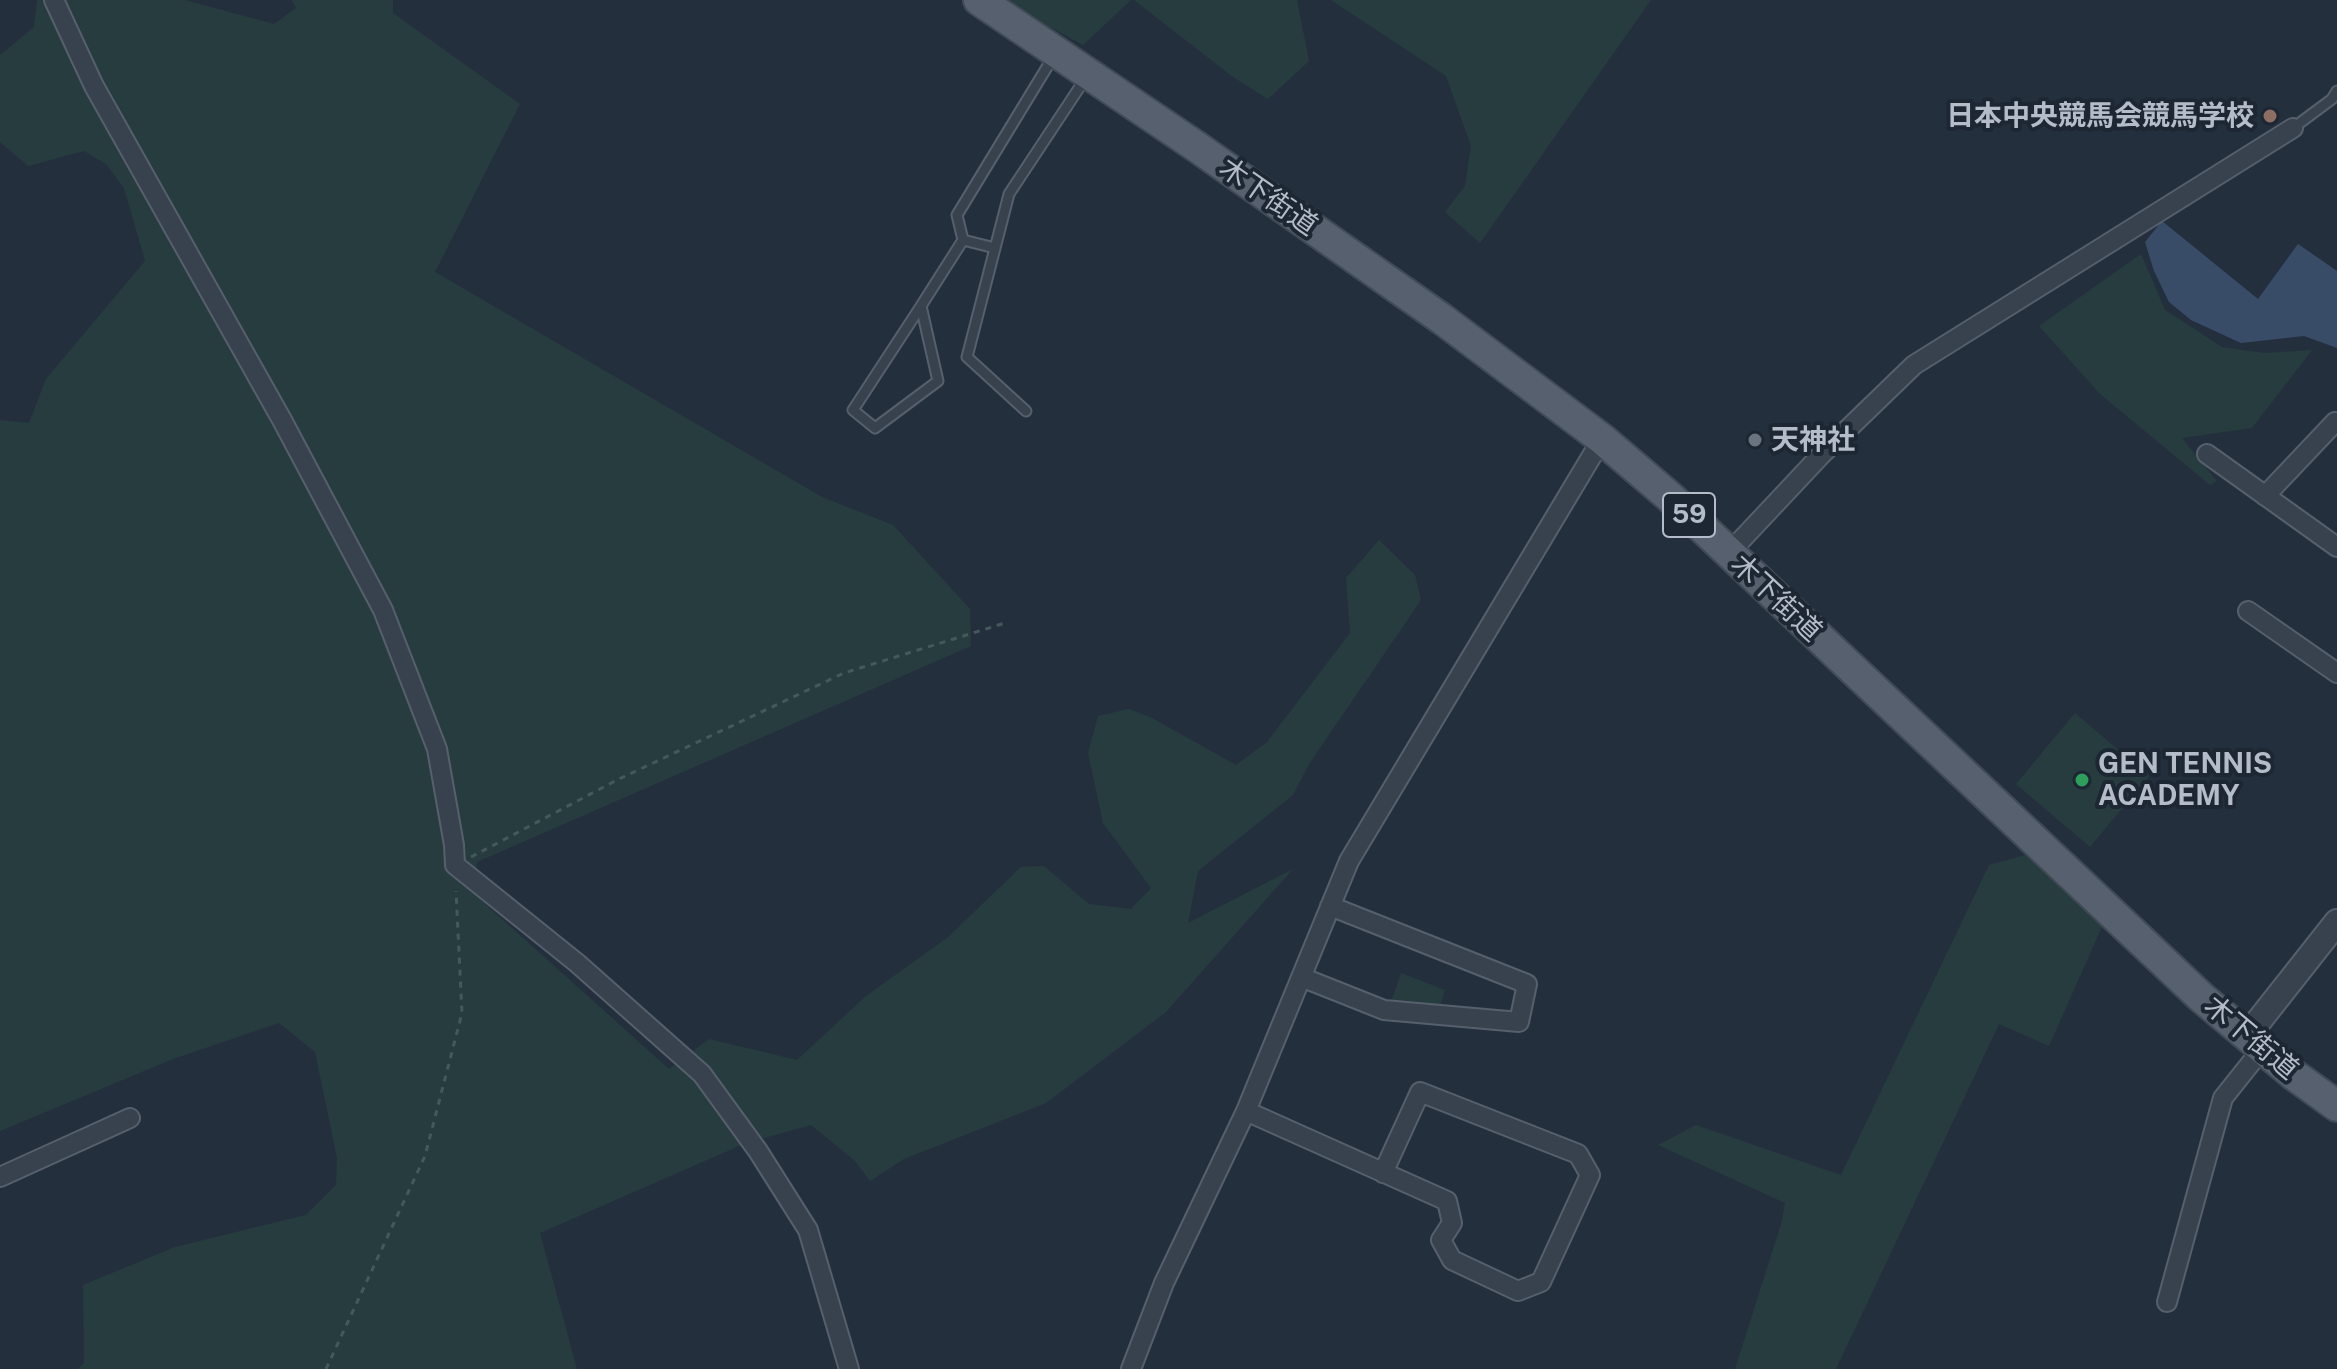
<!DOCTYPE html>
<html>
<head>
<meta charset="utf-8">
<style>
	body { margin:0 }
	canvas { display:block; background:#242f3e }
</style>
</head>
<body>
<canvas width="2337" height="1369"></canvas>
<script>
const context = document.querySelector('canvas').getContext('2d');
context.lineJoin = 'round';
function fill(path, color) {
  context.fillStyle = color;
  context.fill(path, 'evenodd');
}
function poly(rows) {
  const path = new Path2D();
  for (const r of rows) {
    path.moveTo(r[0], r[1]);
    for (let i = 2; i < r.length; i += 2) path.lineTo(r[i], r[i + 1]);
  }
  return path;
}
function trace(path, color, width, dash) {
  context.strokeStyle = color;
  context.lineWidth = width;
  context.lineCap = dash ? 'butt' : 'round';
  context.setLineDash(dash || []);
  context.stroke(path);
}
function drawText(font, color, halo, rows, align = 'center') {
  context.font = font + ' "Public Sans","Noto Sans JP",sans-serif';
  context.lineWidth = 8;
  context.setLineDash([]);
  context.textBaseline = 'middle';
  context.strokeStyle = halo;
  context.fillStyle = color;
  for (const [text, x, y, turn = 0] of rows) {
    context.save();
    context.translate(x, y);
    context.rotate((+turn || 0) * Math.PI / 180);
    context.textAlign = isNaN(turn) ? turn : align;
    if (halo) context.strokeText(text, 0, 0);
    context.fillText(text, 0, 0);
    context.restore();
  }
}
fill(poly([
	[37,0,185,0,274,24,296,8,292,0,393,0,393,13,520,104,435,272,822,497,893,525,970,609,971,646,477,862,473,893,669,1069,709,1039,797,1060,866,996,947,938,1021,867,1044,866,1089,904,1131,909,1151,888,1103,823,1088,753,1098,716,1129,709,1152,718,1236,765,1267,742,1350,633,1346,578,1379,540,1415,575,1421,600,1309,764,1293,795,1198,871,1188,923,1293,869,1166,1012,1046,1103,904,1159,870,1181,855,1161,811,1125,746,1143,540,1233,577,1369,78,1369,84,1363,83,1285,175,1247,306,1215,336,1185,337,1158,315,1052,279,1023,173,1059,0,1131,0,420,29,423,46,379,145,261,124,188,106,164,84,151,28,166,0,142,0,55,34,27],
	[1000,0,1131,0,1083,45],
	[1134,0,1297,0,1309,61,1268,99,1233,77],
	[1331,0,1651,0,1480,243,1445,212,1465,186,1471,146,1446,76],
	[2141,254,2165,310,2222,347,2264,353,2312,350,2252,428,2182,438,2217,481,2210,485,2100,394,2039,326],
	[2075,713,2149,776,2090,847,2016,784],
	[2032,853,2104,922,2049,1046,1999,1024,1836,1369,1735,1369,1782,1221,1785,1203,1658,1145,1696,1125,1841,1175,1989,865],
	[1401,973,1445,990,1439,1010,1391,1002]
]), '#263c3f');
fill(poly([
	[2162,221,2258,299,2298,244,2337,271,2337,348,2304,336,2241,343,2191,320,2169,302,2154,271,2145,242]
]), '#394c67');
const service = poly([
	[2293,128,2332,99,2337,91],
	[995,248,963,240,957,215,1055,54],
	[921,306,853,410,875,428,938,381,921,306,963,240],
	[1026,411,967,357,1009,194,1087,76]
]);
const minor = poly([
	[54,0,94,86,282,420,383,610,437,749,454,845,455,865,577,963,702,1074,758,1151,808,1230,849,1369],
	[2207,454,2337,547],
	[2265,496,2335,422,2337,424],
	[1729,553,1822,454,1914,365,2293,128],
	[2248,611,2337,673],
	[1301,977,1384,1010,1519,1022,1527,984,1330,906],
	[1246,1111,1447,1201,1452,1223,1441,1240,1452,1260,1518,1291,1541,1282,1590,1175,1578,1154,1420,1092,1383,1173],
	[0,1177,130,1118],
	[2167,1302,2223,1098,2262,1049],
	[1131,1369,1164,1283,1246,1111,1349,861,1602,439]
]);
const tertiary = poly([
	[2247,1036,2337,922]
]);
const primary = poly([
	[979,0,1197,147,1442,319,1602,439,1671,498,2201,997,2294,1075,2337,1106]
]);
trace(service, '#565f6c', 13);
trace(minor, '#565f6c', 22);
trace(tertiary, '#565f6c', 28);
trace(primary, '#414a57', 34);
trace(poly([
	[471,857,617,780,844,673,1005,623],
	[326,1369,425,1156,462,1013,456,891]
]), '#44595c', 3, [6, 6]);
trace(service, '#38414e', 9);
trace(minor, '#38414e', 18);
trace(tertiary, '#38414e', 24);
trace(primary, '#56606e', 30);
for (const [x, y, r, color] of [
	[2270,116,8,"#8d6e63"],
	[1755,440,8,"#6b7280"],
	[2082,780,8,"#2e9e5b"]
]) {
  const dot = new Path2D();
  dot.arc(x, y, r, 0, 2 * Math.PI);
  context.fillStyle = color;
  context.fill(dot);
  trace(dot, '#1d2633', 3);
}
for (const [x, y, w] of [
	[1689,515,52]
]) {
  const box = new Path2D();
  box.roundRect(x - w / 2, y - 22, w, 44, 6);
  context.fillStyle = '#1d2633';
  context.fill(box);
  trace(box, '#b4bcc9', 2);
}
drawText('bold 26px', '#b4bcc9', null, [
	["59",1689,515]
]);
drawText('bold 28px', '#b4bcc9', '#1d2633', [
	["日本中央競馬会競馬学校",2254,116,"right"],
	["天神社",1771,440],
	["GEN TENNIS",2098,764],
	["ACADEMY",2098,796]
], 'left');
drawText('28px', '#b4bcc9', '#1d2633', [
	["木下街道",1268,197,35],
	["木下街道",1776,598,43],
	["木下街道",2251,1038,40]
]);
</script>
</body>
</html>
